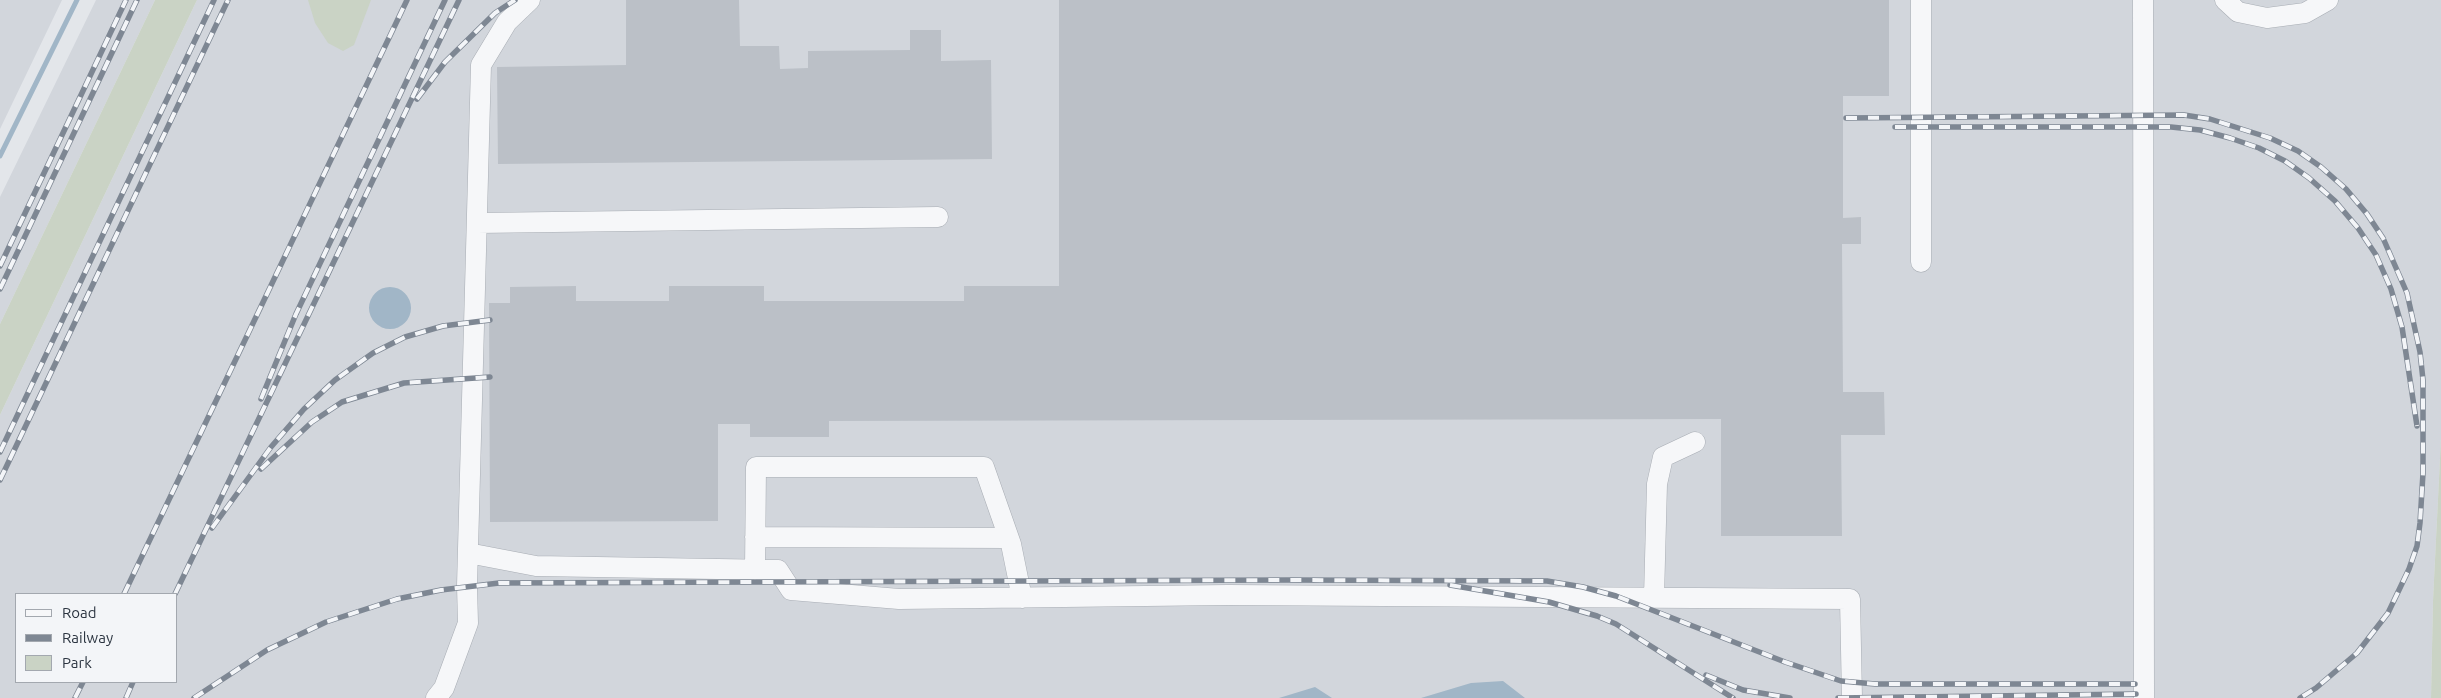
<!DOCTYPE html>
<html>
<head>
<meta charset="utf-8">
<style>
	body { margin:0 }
	#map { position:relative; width:2441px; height:698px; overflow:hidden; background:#e3e6ea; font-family:Ubuntu,sans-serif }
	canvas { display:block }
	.legend { position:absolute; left:15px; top:593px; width:162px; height:90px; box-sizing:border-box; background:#f3f5f8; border:1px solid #a3a8af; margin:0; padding:6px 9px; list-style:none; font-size:15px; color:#2c3541 }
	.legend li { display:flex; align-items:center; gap:10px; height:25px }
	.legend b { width:25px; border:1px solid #a3a8af }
</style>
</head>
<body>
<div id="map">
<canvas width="2441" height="698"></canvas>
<ul class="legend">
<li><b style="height:6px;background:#f6f7f9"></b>Road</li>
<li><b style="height:6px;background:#7e8793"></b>Railway</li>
<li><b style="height:14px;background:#cad3c5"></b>Park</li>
</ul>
</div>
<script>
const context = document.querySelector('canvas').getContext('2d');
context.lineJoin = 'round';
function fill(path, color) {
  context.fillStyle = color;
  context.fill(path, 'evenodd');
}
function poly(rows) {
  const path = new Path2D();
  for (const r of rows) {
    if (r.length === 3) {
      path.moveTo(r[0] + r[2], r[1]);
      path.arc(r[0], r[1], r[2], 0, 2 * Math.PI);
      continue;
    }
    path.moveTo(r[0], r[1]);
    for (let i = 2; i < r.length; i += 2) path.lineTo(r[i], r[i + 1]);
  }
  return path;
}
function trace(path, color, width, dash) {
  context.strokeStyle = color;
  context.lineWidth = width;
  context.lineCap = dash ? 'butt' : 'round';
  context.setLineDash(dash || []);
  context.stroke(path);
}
fill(poly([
	[0,0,62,0,0,129],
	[96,0,155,0,0,324,0,197],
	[197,0,2441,0,2441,438,2433,600,2431,698,0,698,0,415],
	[16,594,176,594,176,682,16,682]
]), '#d2d6dc');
fill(poly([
	[155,0,197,0,0,415,0,324],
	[308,0,371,0,354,45,343,51,328,43,315,23],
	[2441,438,2441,698,2431,698,2433,600]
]), '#cad3c5');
fill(poly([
	[390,308,21],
	[1503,681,1525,698,1421,698,1471,683],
	[1315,687,1332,698,1278,698,1279,698]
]), '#a1b6c7');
trace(poly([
	[0,156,77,0]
]), '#a1b6c7', 5);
fill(poly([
	[626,0,739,0,740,46,779,46,780,69,808,68,808,51,910,50,910,30,941,30,941,61,991,60,992,159,498,164,497,67,626,65],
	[1059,0,1889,0,1889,96,1843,96,1843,218,1861,217,1861,244,1842,244,1843,392,1884,392,1885,435,1841,435,1842,536,1721,536,1721,419,829,421,829,437,750,437,750,424,718,424,718,521,490,522,489,303,510,303,510,287,576,286,576,301,669,301,669,286,764,286,764,301,964,301,964,286,1059,286]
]), '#bbc0c7');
const minor = poly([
	[1921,0,1921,262],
	[2143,0,2144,698],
	[2225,0,2238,12,2267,18,2305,13,2328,0],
	[477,223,938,217],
	[755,537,1008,538],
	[468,553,536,566,778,570,791,590,899,599,1228,595,1850,599,1852,698],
	[755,570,756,467,984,467,1011,544,1022,598],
	[1654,597,1657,484,1663,457,1695,442],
	[436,698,444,688,468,623,467,586,481,65,507,22,530,0]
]);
trace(minor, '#a8adb4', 21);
trace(minor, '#f6f7f9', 20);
const rail = poly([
	[417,99,445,62,495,13,515,0],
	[1846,118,2184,115,2210,119,2270,138,2298,151,2321,167,2346,189,2367,214,2383,238,2407,293,2420,352,2423,380,2423,473,2420,523,2417,546,2409,569,2388,613,2357,653,2316,688,2300,698],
	[1895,127,2171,127,2200,130,2230,138,2259,148,2285,161,2309,178,2335,201,2358,228,2376,255,2391,289,2402,327,2417,426],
	[0,266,126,0],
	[0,289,137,0],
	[261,399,296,314,445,0],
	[0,452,214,0],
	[261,469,312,422,342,402,404,383,490,377],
	[0,480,228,0],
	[212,528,271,447,304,409,335,380,373,353,405,337,443,326,490,320],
	[1450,585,1549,602,1597,616,1616,624,1733,698],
	[124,594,407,0],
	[175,594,459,0],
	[1706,675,1743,690,1790,698],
	[75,698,83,682],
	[126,698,133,682],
	[194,698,267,650,326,622,397,599,441,590,499,583,1291,580,1547,581,1583,587,1616,596,1785,662,1841,681,1875,684,2135,684],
	[1838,698,2136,694]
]);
trace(rail, '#7e8793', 5.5);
trace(rail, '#f3f5f8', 4, [11]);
</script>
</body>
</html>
